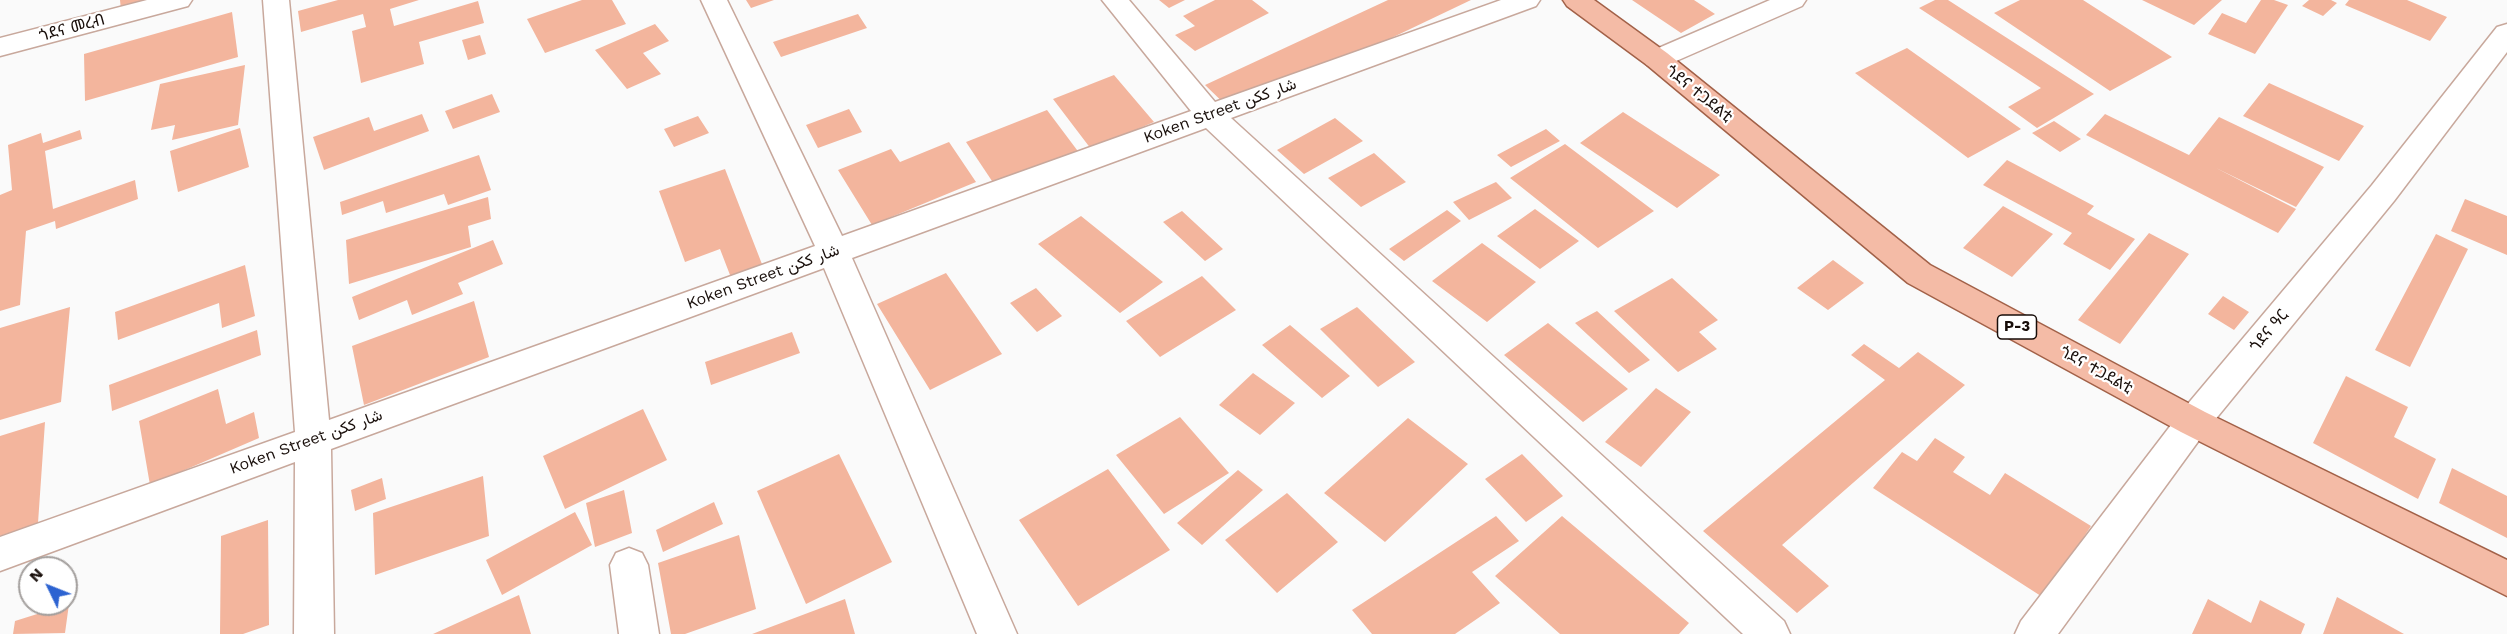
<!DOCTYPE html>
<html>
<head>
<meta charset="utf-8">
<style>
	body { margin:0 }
	#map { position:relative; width:2507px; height:634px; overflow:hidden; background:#fafafa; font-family:"Work Sans",sans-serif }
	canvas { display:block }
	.north { position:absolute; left:18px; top:556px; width:60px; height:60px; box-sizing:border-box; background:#fff; border:2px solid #a39f9d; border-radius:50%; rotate:313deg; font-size:16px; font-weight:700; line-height:24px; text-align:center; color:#180e0a }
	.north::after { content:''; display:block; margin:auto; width:21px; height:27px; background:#2d63d1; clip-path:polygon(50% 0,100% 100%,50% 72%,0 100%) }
</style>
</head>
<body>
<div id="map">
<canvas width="2507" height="634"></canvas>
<div class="north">N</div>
</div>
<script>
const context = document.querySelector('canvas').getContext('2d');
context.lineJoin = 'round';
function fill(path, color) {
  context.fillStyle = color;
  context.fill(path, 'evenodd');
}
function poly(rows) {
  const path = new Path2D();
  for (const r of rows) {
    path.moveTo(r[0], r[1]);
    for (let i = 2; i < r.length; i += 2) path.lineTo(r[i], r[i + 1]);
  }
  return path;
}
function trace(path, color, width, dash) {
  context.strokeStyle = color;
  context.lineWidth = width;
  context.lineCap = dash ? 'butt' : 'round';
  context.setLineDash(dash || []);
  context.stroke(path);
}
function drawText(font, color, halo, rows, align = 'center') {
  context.font = font + ' "Work Sans",Vazirmatn,"Noto Sans Ethiopic",sans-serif';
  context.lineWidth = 4.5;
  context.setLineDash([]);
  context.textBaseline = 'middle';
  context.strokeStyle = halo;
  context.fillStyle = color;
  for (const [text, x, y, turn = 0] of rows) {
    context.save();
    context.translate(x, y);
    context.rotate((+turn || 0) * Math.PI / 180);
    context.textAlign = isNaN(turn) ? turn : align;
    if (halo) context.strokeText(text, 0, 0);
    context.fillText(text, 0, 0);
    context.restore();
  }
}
fill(poly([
	[120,0,154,0,121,10],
	[338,0,419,0,390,9,394,26,478,1,484,23,419,42,424,64,361,83,352,31,366,27,363,14,301,32,298,11],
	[582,0,612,0,626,24,545,53,527,19],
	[746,0,774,0,751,8],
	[1159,0,1185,0,1169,8],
	[1215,0,1252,0,1269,13,1195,51,1175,35,1195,26,1183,16],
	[1388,0,1471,0,1234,113,1205,85],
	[1632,0,1694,0,1715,14,1681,33],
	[1935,0,1948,0,2094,94,2037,128,2008,107,2041,88,1919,8],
	[2020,0,2083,0,2172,57,2110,91,1994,13],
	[2142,0,2222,0,2194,25],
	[2261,0,2274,0,2288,5,2255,54,2208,34,2222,13,2246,23],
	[2309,0,2331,0,2337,3,2323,16,2302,6],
	[2349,0,2407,0,2447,17,2430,41,2345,5],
	[232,12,238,57,85,101,84,54],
	[858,14,867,28,781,57,773,42],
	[655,24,669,41,643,53,661,74,627,89,595,50],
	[480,35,486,54,468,60,462,40],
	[1907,48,2021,129,1968,158,1855,73],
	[245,65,238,125,172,140,175,125,151,130,160,84],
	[1114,75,1154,122,1091,149,1053,99],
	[2269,83,2364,126,2339,161,2243,116],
	[492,94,500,112,453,129,445,111],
	[849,109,862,132,818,148,806,125],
	[1047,110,1086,162,1002,196,966,142],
	[1623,112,1720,175,1677,208,1580,143],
	[422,114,429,131,324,170,313,137,369,117,374,131],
	[2105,114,2189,155,2219,117,2324,167,2296,207,2216,168,2296,209,2278,233,2086,135],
	[698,116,709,133,674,147,664,129],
	[1335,118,1363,141,1304,174,1277,150],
	[2054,121,2081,139,2060,152,2032,133],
	[240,128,249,167,178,192,170,151],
	[1546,129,1560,141,1511,167,1497,155],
	[80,130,82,139,45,151,53,209,135,180,138,199,56,229,55,221,26,231,20,305,0,311,0,195,12,190,8,145,41,133,43,143],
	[949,142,976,182,872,225,838,170,891,149,900,162],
	[1565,144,1654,211,1598,248,1510,178],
	[1374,153,1406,182,1361,207,1328,178],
	[479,155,491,190,448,205,444,194,386,213,383,201,342,215,340,202],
	[2007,160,2094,206,2087,214,2135,239,2110,270,2063,244,2072,233,1983,185],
	[725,169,767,277,735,288,720,249,685,262,659,191],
	[1496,182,1512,198,1469,220,1453,202],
	[488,197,491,219,468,226,471,247,349,284,346,240],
	[2465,199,2507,216,2507,255,2451,231],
	[2003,206,2053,234,2012,277,1963,248],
	[1535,209,1579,241,1540,269,1497,236],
	[1447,210,1461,221,1404,261,1389,249],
	[1182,211,1223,249,1205,261,1163,222],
	[1081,216,1163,282,1120,313,1038,244],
	[2149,233,2189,254,2120,344,2078,320],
	[2436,234,2468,249,2410,367,2375,350],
	[493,240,503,264,458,283,463,294,412,315,407,300,359,320,352,297],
	[1482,243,1536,282,1487,322,1432,281],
	[1833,260,1864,283,1828,310,1797,288],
	[245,265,255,316,222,328,219,303,118,340,115,312],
	[946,273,1002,354,930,390,877,304],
	[1202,276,1236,310,1160,357,1126,321],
	[1672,278,1718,320,1699,332,1717,349,1678,372,1614,311],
	[1036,288,1062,316,1037,332,1010,303],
	[2223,296,2249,312,2234,330,2208,314],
	[474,301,489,357,364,405,352,346],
	[70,307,61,402,0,420,0,328],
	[1357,307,1415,362,1378,387,1320,329],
	[1597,311,1650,360,1629,373,1575,323],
	[1548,323,1628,389,1583,422,1504,355],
	[1290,325,1350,376,1322,398,1262,345],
	[257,330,261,355,112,411,109,385],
	[792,332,800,353,711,385,705,362],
	[1864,344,1899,368,1918,352,1965,385,1782,545,1829,586,1797,613,1703,531,1885,380,1851,355],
	[1253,373,1295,403,1260,435,1219,405],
	[2346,376,2408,407,2394,437,2436,459,2418,499,2313,443],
	[1656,388,1691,412,1641,467,1605,442],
	[218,389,226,424,254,412,259,438,150,485,139,421],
	[643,409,667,460,565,509,543,456],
	[1180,417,1229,473,1164,514,1116,455],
	[1408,418,1468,464,1385,542,1324,493],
	[45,422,38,523,0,536,0,436],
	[1935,438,1965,457,1953,472,1990,495,2005,473,2091,526,2044,598,1873,488,1902,452,1917,461],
	[839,454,892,562,806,604,757,491],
	[1522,454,1563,496,1526,522,1485,479],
	[2452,468,2507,496,2507,538,2439,503],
	[1108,469,1170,550,1078,606,1019,520],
	[1238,470,1263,490,1202,545,1177,523],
	[483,476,489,536,375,575,373,513],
	[382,478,386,499,355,511,351,490],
	[624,490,632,533,595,547,586,503],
	[1287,493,1338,542,1277,593,1225,540],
	[714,502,723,524,663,552,656,530],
	[575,512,592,545,502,595,486,560],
	[1496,516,1519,541,1472,572,1500,603,1455,634,1372,634,1352,610],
	[1562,516,1689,623,1679,634,1560,634,1495,576],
	[268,520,269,625,243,634,220,634,221,536],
	[739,535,756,609,685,634,671,634,658,563],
	[519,595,531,634,433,634],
	[2337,597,2404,634,2323,634],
	[845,599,855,634,752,634],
	[2208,599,2251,623,2260,600,2305,624,2301,634,2192,634],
	[69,604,65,633,13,634,15,621]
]), '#f3b59d');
const street = poly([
	[147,0,192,0,188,6,0,56,0,38,147,0],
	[263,0,289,0,329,420,815,246,701,0,727,0,842,236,1191,111,1102,0,1129,0,1215,102,1501,0,1540,0,1536,6,1231,118,1784,621,1790,634,1743,634,1206,128,852,258,1017,634,977,634,824,268,331,449,334,634,294,634,295,462,0,571,0,537,295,432,263,0],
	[1770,0,1806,0,1802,6,1667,65,1657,68,1647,65,1643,59,1647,53,1770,0],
	[2507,24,2507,52,2394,201,2205,432,2058,634,2015,634,2021,621,2181,412,2372,185,2497,27,2507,24],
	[629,548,642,553,648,565,659,634,619,634,610,565,616,553,629,548]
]);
const primary = poly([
	[1563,0,1594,0,1667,53,1930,265,2205,412,2507,560,2507,596,2181,432,1908,283,1647,65,1567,6,1563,0]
]);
trace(street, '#c8a89c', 3);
trace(primary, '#a26148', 3);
fill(street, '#fff');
fill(primary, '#f4bba6');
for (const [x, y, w] of [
	[2017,327,39]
]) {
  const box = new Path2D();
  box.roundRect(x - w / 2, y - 12, w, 24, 4.5);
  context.fillStyle = '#fff';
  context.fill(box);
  trace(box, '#180e0a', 1.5);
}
drawText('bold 15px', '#180e0a', null, [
	["P-3",2017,327]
]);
drawText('16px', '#180e0a', '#fff', [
	["ጎደና መረብ",72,28,-15],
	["ጎደና ተጋደልቲ",1699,94,39],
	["Koken Street شار ككن",1220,111,-20],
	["Koken Street شار ككن",763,277,-20],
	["ጎደና ዓር",2269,331,-50],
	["ጎደና ተጋደልቲ",2096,370,29],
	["Koken Street شار ككن",306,442,-20]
]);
</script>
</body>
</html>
